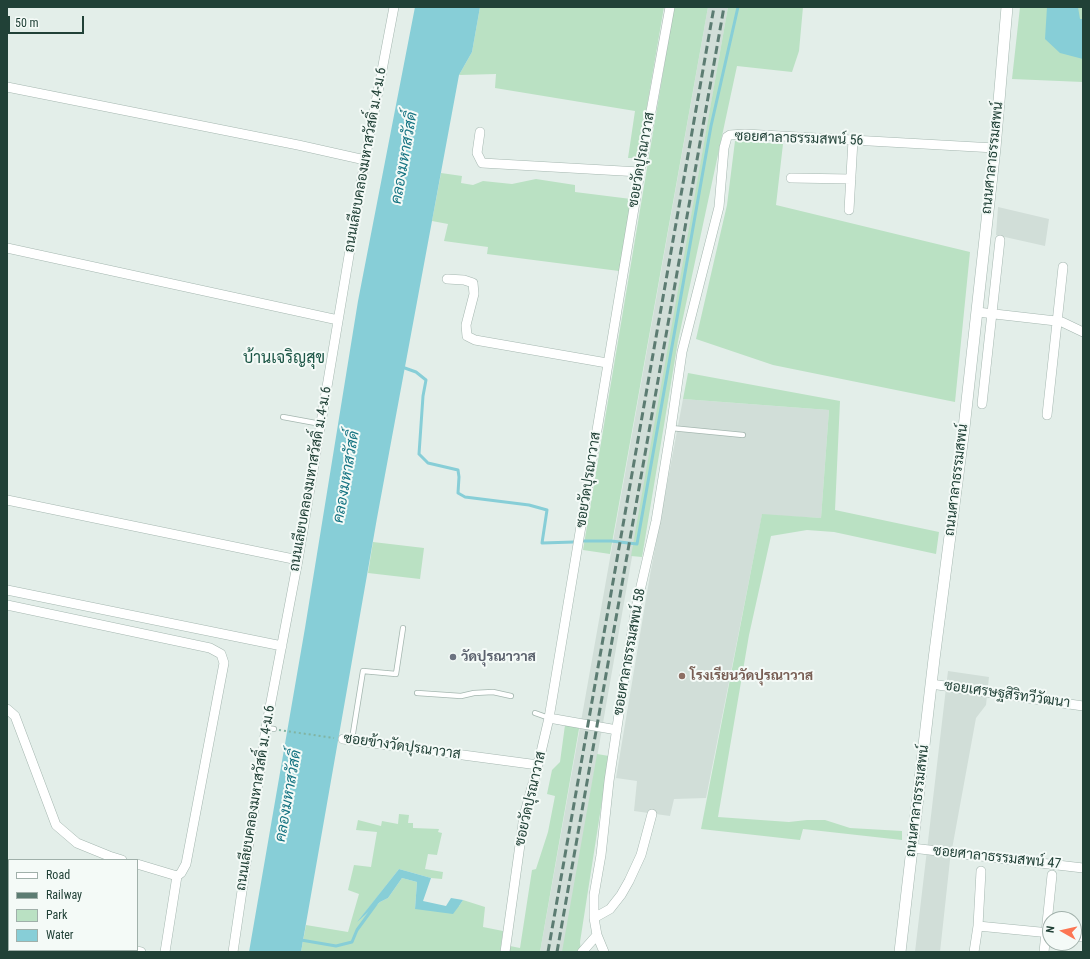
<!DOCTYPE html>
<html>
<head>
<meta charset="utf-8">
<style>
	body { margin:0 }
	#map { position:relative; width:1090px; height:959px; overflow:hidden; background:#e3eee9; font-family:"Roboto Condensed",sans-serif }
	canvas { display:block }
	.frame { position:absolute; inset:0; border:8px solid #214137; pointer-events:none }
	.legend { position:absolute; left:8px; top:859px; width:130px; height:92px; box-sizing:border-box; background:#f4faf7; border:1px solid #a0b0aa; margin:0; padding:5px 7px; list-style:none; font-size:12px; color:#214137 }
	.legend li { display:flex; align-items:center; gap:8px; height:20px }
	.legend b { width:20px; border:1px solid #a0b0aa }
	.north { position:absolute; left:1042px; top:911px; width:40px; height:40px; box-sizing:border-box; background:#f4faf7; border:1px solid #a0b0aa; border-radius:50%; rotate:278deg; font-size:11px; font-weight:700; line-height:16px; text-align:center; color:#214137 }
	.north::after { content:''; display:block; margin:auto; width:14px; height:18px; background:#fc7653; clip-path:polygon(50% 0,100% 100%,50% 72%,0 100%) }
	.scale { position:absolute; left:8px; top:16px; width:76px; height:18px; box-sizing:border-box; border:2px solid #214137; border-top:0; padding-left:5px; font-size:12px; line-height:14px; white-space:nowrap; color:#214137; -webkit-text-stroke:3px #f4faf7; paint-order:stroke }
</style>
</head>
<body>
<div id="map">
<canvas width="1090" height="959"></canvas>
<div class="frame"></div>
<ul class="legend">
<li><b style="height:5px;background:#fff"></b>Road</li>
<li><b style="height:5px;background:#5c7c72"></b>Railway</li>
<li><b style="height:11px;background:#bae1c3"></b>Park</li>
<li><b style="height:11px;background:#87ced7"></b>Water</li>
</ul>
<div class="north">N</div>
<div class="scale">50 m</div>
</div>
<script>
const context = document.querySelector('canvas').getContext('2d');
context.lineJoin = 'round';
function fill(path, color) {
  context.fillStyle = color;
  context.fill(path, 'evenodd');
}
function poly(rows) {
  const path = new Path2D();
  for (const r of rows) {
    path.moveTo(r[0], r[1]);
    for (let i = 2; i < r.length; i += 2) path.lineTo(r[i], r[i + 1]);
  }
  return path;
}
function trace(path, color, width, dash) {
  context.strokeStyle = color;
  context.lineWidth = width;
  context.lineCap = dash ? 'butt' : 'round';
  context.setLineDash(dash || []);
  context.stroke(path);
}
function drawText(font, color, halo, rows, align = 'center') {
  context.font = font + ' "Roboto Condensed",Sarabun,sans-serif';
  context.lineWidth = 4;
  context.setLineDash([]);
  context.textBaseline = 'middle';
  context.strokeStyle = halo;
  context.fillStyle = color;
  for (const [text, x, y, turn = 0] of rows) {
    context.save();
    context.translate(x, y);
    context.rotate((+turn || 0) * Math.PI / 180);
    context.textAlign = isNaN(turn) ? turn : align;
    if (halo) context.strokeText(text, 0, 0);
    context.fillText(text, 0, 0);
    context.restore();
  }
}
fill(poly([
	[708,7,728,7,563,952,540,952],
	[998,207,1049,219,1045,246,996,235],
	[683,399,829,410,821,518,762,515,706,798,674,799,670,816,634,811,637,781,616,778,650,575],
	[948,671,989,677,986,705,976,718,950,860,940,952,915,952]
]), '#d1ded8');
fill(poly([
	[480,7,664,7,638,158,628,158,635,111,495,88,496,74,459,75,472,52],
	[674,7,708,7,610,554,583,550],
	[728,7,803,7,799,51,792,72,737,66,678,341,642,557,631,556],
	[1020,7,1083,7,1083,82,1012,79],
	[735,141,783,144,776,205,970,252,955,402,773,365,696,339,727,205],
	[441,173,462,176,461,183,473,185,483,181,512,184,536,179,575,185,575,192,631,199,619,271,487,254,488,247,444,241,448,224,432,221],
	[688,373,840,401,835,510,939,532,936,554,834,532,807,530,771,536,749,635,718,817,789,822,807,820,825,820,850,828,902,831,902,840,803,829,800,840,701,829,762,514,821,518,829,410,683,399],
	[373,542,424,548,420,579,368,573],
	[580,723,540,952,509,952,510,946,520,948,532,870,536,869,548,832,555,796,547,794,552,770,560,762,565,725],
	[597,754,609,756,580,942,581,952,562,952],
	[399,814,409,815,408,823,413,823,413,828,439,829,438,832,442,833,437,855,428,854,425,869,443,872,442,879,431,878,399,869,359,920,380,902,388,898,402,878,417,882,415,909,459,906,463,900,485,907,483,927,503,931,500,952,301,952,306,925,348,932,359,894,348,890,354,865,371,867,377,832,356,830,358,820,381,826,382,821,398,824]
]), '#bae1c3');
fill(poly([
	[415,7,480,7,472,52,459,75,377,518,301,952,249,952,305,628,358,301],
	[1047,7,1078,7,1080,19,1083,19,1083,59,1060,53,1045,39],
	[399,869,431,878,423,901,446,906,451,898,463,900,459,906,453,914,415,909,417,882,402,878,388,898,380,902,357,922]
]), '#87ced7');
trace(poly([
	[402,367,416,372,426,380,423,396,419,454,428,463,458,470,459,477,458,493,465,497,529,505,547,510,542,543,574,542],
	[584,541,611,541,637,544,711,126,738,7],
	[301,940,336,946,352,942,357,930,376,904]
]), '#87ced7', 3);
const service = poly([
	[283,417,321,424],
	[671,428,743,435],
	[417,693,461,696,474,693,493,692,511,696],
	[535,713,549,718],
	[266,728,274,729],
	[353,733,363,671,396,674,403,628]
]);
const minor = poly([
	[7,87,298,145,365,160],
	[480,132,477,153,482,163,640,172],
	[791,178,851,179],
	[849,210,853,140],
	[7,248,338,320],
	[447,279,464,280,473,283,474,294,466,325,467,336,475,340,607,363],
	[977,312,1056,321,1062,322,1083,332],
	[982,404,1000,240],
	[1047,415,1063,267],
	[7,500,298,560],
	[7,590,282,646],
	[7,605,210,648,221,654,224,663,186,864,181,873,177,876,165,952],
	[931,684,1083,706],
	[7,709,15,716,56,825,77,843,109,856,122,860],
	[549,718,617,730],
	[343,739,538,765],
	[912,848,1083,868],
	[137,864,177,876],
	[594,918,610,909,621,895,629,881,641,855,652,814],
	[7,923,9,924],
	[978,926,1050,933],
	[1074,936,1083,937],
	[132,950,141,952],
	[233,952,266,728,298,560,365,160,394,7],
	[505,952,524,816,538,765,549,718,640,172,670,7],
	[582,952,597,935],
	[604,952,597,935,594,918,594,895,601,855,609,781,625,674,636,608,656,521,671,428,682,352,719,207,724,148,727,137,730,135,745,134,995,148],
	[974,952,978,926,981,871],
	[1044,952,1052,875]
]);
const tertiary = poly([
	[900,952,934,659,964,428,995,148,1007,7]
]);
trace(service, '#a5b7b0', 6);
trace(minor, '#a5b7b0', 10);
trace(tertiary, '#a5b7b0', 12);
trace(poly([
	[279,730,334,738]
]), '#81b4a2', 2, [2, 3]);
trace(service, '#fff', 4.5);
trace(minor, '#fff', 9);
trace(tertiary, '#fff', 11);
trace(poly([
	[548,952,714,7],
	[557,952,724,7]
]), '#5c7c72', 3, [8, 4]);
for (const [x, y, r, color] of [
	[453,657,4,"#6b7280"],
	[682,676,4,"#8d6e63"]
]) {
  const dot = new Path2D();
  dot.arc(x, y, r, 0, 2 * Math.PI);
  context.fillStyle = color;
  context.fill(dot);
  trace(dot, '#f4faf7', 1.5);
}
drawText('14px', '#214137', '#f4faf7', [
	["ซอยศาลาธรรมสพน์ 56",799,139,2],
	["ถนนศาลาธรรมสพน์",993,158,-84],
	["ถนนเลียบคลองมหาสวัสดิ์ ม.4-ม.6",366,160,-80],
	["ซอยวัดปุรณาวาส",642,160,-80],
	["ถนนเลียบคลองมหาสวัสดิ์ ม.4-ม.6",311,479,-80],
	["ซอยวัดปุรณาวาส",589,480,-81],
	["ถนนศาลาธรรมสพน์",957,480,-83],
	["ซอยศาลาธรรมสพน์ 58",630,652,-80],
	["ซอยเศรษฐสิริทวีวัฒนา",1007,695,8],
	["ซอยข้างวัดปุรณาวาส",402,747,8],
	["ถนนเลียบคลองมหาสวัสดิ์ ม.4-ม.6",256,798,-81],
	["ซอยวัดปุรณาวาส",531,799,-77],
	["ถนนศาลาธรรมสพน์",918,801,-83],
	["ซอยศาลาธรรมสพน์ 47",997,858,6]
]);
drawText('bold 14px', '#5b616d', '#f4faf7', [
	["วัดปุรณาวาส",461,657]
], 'left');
drawText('bold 14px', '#785e54', '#f4faf7', [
	["โรงเรียนวัดปุรณาวาส",690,676]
], 'left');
drawText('italic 15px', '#167482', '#f4faf7', [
	["คลองมหาสวัสดิ์",405,158,-80],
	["คลองมหาสวัสดิ์",347,477,-80],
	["คลองมหาสวัสดิ์",289,796,-80]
]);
drawText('16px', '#1b5545', '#f4faf7', [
	["บ้านเจริญสุข",284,359]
]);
</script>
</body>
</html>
